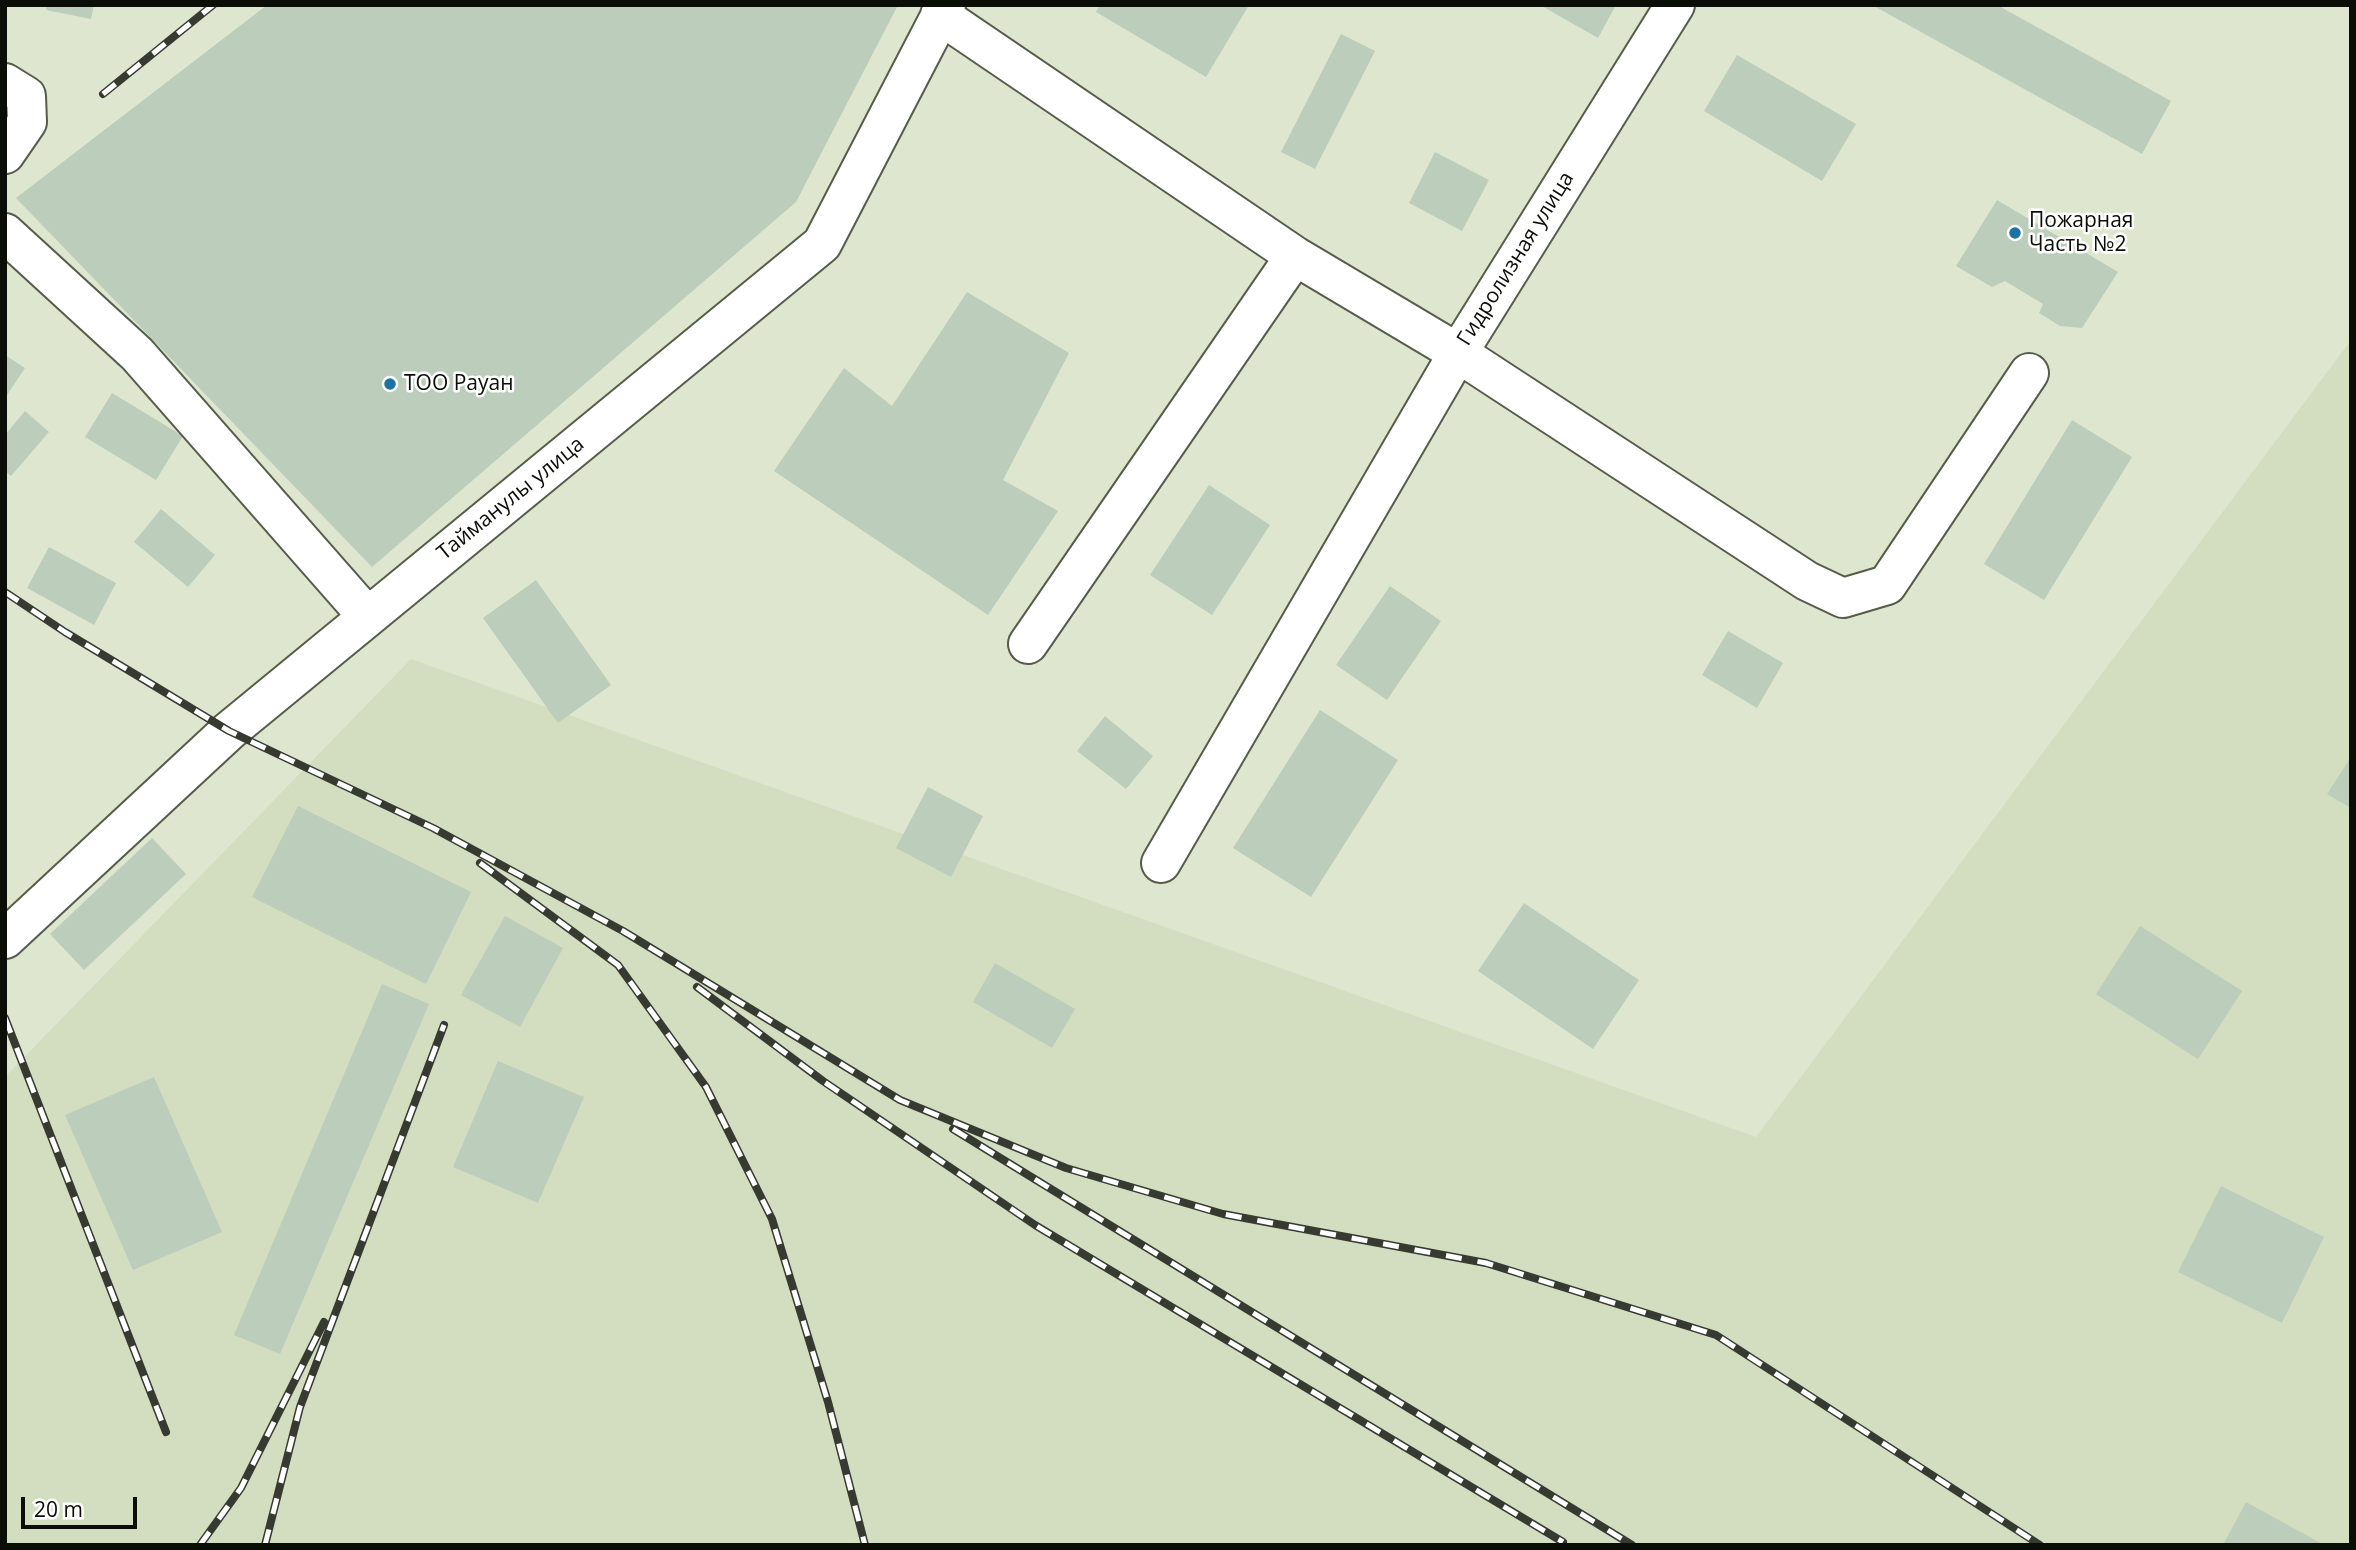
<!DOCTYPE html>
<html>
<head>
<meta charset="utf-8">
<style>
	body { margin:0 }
	#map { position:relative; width:2356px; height:1550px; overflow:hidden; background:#dee6d0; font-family:"Open Sans",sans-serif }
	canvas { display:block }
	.frame { position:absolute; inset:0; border:7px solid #0b0d07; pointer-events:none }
	.scale { position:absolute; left:21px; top:1497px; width:116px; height:32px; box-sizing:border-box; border:4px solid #0b0d07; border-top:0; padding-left:9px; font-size:21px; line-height:24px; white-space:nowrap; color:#0b0d07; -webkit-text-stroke:5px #fff; paint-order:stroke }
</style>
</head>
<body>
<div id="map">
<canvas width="2356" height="1550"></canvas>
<div class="frame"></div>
<div class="scale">20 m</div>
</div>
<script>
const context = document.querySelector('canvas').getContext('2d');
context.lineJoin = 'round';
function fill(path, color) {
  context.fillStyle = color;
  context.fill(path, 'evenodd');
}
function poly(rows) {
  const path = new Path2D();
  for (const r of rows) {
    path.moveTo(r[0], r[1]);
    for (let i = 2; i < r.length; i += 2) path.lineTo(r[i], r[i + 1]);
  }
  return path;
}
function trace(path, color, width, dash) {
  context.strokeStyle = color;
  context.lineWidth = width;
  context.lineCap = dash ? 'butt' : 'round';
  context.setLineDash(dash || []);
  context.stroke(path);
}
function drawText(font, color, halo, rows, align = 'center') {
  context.font = font + ' "Open Sans",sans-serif';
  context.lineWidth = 5;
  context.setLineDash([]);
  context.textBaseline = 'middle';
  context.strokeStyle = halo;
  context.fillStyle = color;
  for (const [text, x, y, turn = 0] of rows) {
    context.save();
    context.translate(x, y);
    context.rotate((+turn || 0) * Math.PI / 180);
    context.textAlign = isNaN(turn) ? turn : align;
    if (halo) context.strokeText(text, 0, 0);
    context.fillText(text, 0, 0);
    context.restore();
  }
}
fill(poly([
	[2351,340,2351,1545,5,1545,5,1077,411,659,1756,1137]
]), '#d3ddc0');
fill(poly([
	[47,5,94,5,91,19,46,10],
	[267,5,898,5,796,202,372,567,16,198],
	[1100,5,1249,5,1206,77,1096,12],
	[1540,5,1616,5,1598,38],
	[1872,5,1997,5,2171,101,2142,154],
	[1341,34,1375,51,1315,169,1281,152],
	[1737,55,1856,124,1822,181,1704,111],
	[1435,152,1489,180,1462,231,1409,203],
	[1997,200,2118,272,2082,328,2060,326,2039,313,2043,304,2005,281,1992,287,1956,266],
	[967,292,1069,353,1003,480,1058,511,988,615,774,471,844,368,892,406],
	[5,355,25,368,5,398],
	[112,393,183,436,156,480,85,437],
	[25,411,49,432,11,476,5,471,5,435],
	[2072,420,2132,457,2044,600,1984,564],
	[1209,485,1270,525,1212,615,1150,575],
	[161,509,215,555,188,587,134,542],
	[49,547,116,583,94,625,27,588],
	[536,580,611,685,558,723,483,618],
	[1390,586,1441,621,1387,700,1336,665],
	[1728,631,1783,663,1757,708,1702,675],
	[1320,710,1398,760,1311,897,1233,848],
	[1105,716,1153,756,1126,789,1077,751],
	[2351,757,2351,808,2327,794],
	[928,787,983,816,951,877,896,848],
	[298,806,471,892,426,984,252,897],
	[152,838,186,874,84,970,50,934],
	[1524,903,1639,980,1593,1049,1478,971],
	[505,916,563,948,520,1027,461,995],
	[2140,926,2242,991,2198,1059,2096,994],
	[995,963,1075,1009,1052,1048,973,1002],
	[382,984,429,1004,280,1354,234,1335],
	[498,1061,584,1097,538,1203,453,1167],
	[154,1077,222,1232,133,1270,65,1115],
	[2221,1186,2324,1237,2282,1323,2178,1272],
	[2246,1502,2324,1545,2223,1545]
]), '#bccdbc');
const minor = poly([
	[940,15,1295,256],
	[5,83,26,96,27,122,5,154],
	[5,233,137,354,368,617],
	[1028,644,1295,256,1458,353,1675,5],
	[1161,863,1458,353,1807,581,1843,598,1887,585,2029,373],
	[5,939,229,731,822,244,946,5]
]);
trace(minor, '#565c49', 42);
trace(minor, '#fff', 38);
const rail = poly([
	[103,94,213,5],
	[5,592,65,632,229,731,433,828,623,931,900,1100,1066,1168,1223,1214,1486,1263,1716,1335,2040,1545],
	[480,863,618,965,706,1087,772,1219,828,1402,865,1545],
	[697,987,823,1081,1035,1225,1563,1542],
	[5,1018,166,1432],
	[953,1129,1632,1545],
	[200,1545,241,1488,324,1322],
	[265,1545,300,1407,444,1025]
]);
trace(rail, '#373a31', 8);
trace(rail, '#fff', 5, [16]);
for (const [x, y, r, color] of [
	[2015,233,7,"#1c72a2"],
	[390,384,7,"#1c72a2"]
]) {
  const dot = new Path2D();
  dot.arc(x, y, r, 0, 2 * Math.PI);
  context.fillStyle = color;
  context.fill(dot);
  trace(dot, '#fff', 2.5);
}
drawText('21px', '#0b0d07', '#fff', [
	["Пожарная",2029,221],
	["Часть №2",2029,245],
	["ТОО Рауан",404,384]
], 'left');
drawText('21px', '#0b0d07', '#fff', [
	["Гидролизная улица",1516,259,-58],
	["Тайманулы улица",511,499,-39]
]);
</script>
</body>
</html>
